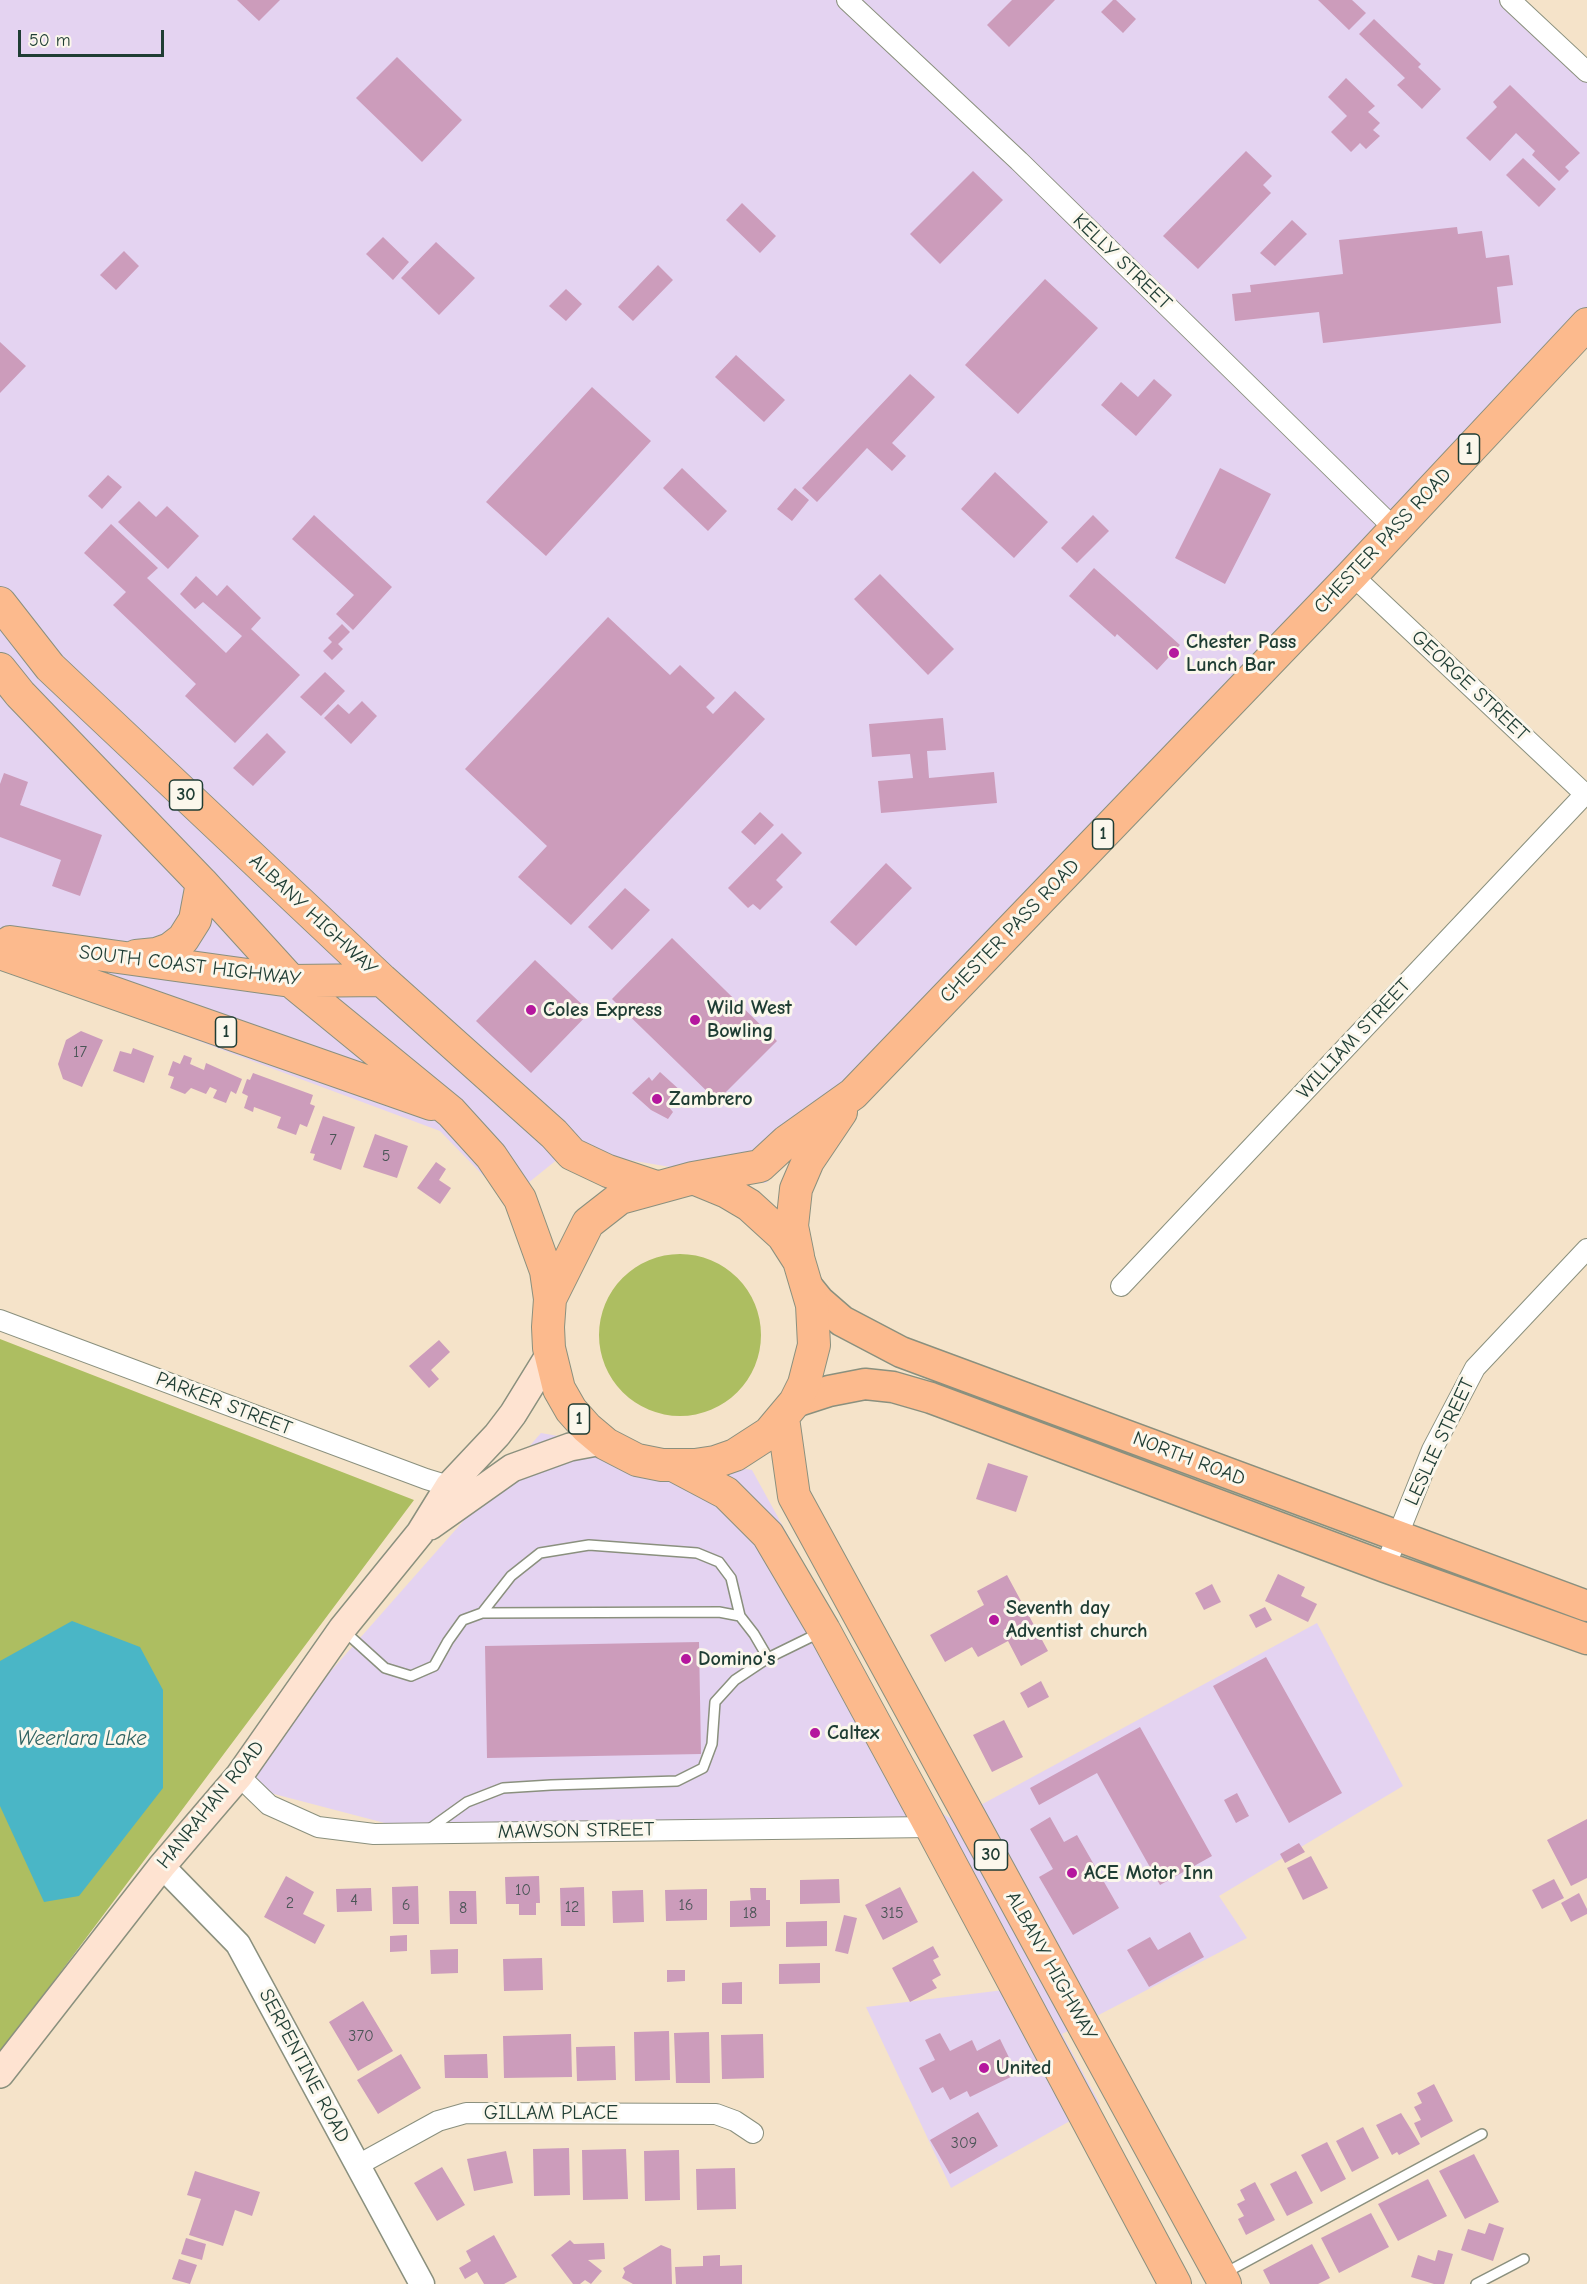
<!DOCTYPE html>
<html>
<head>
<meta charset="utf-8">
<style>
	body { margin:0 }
	#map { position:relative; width:1587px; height:2284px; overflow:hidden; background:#f5e3c9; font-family:"Comic Neue",sans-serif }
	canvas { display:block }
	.scale { position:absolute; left:18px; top:30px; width:146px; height:27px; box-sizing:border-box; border:3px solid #1f3d34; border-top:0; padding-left:8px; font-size:18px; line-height:21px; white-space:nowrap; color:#1f3d34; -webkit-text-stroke:4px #fbf7ec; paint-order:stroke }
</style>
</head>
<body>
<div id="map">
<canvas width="1587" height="2284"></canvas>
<div class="scale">50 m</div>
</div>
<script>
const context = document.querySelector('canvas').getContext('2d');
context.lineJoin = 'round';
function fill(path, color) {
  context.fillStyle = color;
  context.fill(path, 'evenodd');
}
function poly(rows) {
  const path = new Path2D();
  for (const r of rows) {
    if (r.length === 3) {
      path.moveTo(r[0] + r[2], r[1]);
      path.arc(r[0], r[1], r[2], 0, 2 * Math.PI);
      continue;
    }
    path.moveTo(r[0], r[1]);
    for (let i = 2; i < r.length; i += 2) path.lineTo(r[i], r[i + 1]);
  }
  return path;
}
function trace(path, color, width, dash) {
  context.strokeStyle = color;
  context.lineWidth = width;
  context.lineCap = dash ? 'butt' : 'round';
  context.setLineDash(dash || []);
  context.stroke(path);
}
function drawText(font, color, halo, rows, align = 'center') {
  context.font = font + ' "Comic Neue",sans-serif';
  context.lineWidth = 6;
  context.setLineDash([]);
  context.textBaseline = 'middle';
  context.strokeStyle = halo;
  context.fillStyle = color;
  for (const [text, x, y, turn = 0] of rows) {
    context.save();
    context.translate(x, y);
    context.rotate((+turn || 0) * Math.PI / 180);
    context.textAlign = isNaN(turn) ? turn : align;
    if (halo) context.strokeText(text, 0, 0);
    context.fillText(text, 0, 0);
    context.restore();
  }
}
fill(poly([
	[0,0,1510,0,1587,72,1587,319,844,1081,766,1183,569,1150,507,1200,440,1131,0,967],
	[541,1433,752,1470,940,1812,953,1820,1317,1623,1403,1786,1219,1896,1247,1938,1062,2034,1100,2104,951,2188,866,2007,1036,1986,946,1823,423,1833,232,1783]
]), '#e4d3f1');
fill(poly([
	[680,1335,81],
	[0,1339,414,1500,0,2053]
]), '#adbe61');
fill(poly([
	[72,1621,140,1647,163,1690,163,1788,79,1896,44,1902,0,1806,0,1661]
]), '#4ab6c6');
fill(poly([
	[237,0,280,0,259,21],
	[1012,0,1055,0,1009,47,987,25],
	[1113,0,1116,0,1136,19,1123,33,1101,12],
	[1318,0,1352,0,1366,13,1349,30],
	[1374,19,1421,64,1418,67,1441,89,1422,109,1397,85,1405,78,1359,34],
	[397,57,462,120,422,162,356,98],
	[1346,78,1375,106,1368,112,1380,123,1373,130,1380,136,1366,149,1360,143,1351,152,1331,132,1347,116,1328,97],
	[1510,85,1580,153,1565,167,1569,171,1559,181,1532,155,1535,151,1516,133,1490,161,1466,138,1497,107,1493,102],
	[1246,151,1272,176,1263,185,1271,193,1198,269,1163,236],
	[1523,158,1556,189,1539,207,1506,175],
	[973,171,1003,200,940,264,910,234],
	[742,203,776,236,760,253,726,220],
	[1292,220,1307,234,1275,266,1260,253],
	[1457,227,1458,234,1482,231,1486,258,1509,255,1513,285,1497,287,1501,323,1323,343,1319,312,1235,321,1232,294,1251,292,1250,285,1343,274,1339,240],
	[383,237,409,262,393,280,366,254],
	[436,242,475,278,439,315,401,278],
	[124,251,139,266,116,290,100,275],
	[658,265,673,280,633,321,618,307],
	[1045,279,1098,328,1018,414,965,365],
	[566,289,582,304,566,321,549,306],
	[0,342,26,366,0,393],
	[736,355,785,400,764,422,715,377],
	[910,374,935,397,892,443,906,456,892,471,867,448,817,502,802,488],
	[1154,379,1172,395,1136,436,1101,405,1121,382,1138,397],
	[592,387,651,441,546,556,486,502],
	[682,468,727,511,708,531,663,488],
	[1220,468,1271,494,1225,584,1175,558],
	[995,472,1048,522,1014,558,961,509],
	[108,475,122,487,102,509,88,496],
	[795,488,809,500,792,521,777,509],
	[139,501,156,517,167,506,199,536,168,569,118,522],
	[314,515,392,587,353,630,336,614,354,595,292,539],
	[1093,515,1109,531,1077,563,1061,548],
	[111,524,158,568,147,578,226,653,242,636,203,602,195,609,180,594,196,576,217,596,227,585,261,618,251,629,300,675,235,743,185,696,196,684,113,605,126,592,84,553],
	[1094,568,1180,645,1157,670,1117,634,1115,637,1069,596],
	[880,574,954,649,928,675,854,599],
	[608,617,670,675,680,665,715,698,706,707,713,714,735,691,765,719,571,925,518,877,547,846,465,769],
	[342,624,350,632,338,644,343,649,332,660,323,651,332,642,328,638],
	[325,672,345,691,321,716,300,697],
	[362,701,377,716,351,744,324,718,338,704,349,714],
	[943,718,946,750,927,751,929,778,994,772,997,803,881,813,878,781,913,778,910,754,872,757,869,724],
	[267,733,286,752,253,786,233,768],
	[4,773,28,782,20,805,102,835,80,896,52,886,61,860,0,837,0,784],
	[760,812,774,825,755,845,741,832],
	[782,833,802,853,776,880,783,887,760,910,753,904,748,908,728,888],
	[886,863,912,888,856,946,830,922],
	[625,888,650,910,612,950,588,927],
	[672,938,777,1041,717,1101,612,999],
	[535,960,590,1012,531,1073,476,1021],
	[81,1031,103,1040,82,1087,63,1079,58,1064,66,1040],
	[133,1048,154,1056,144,1083,113,1071,120,1051,131,1054],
	[184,1055,192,1058,190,1064,204,1070,206,1063,242,1079,236,1094,231,1091,226,1103,213,1098,217,1090,210,1087,206,1094,191,1088,185,1094,170,1088,174,1077,168,1075,173,1061,180,1064],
	[660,1072,682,1092,668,1106,673,1112,668,1119,651,1110,632,1093,649,1077,652,1081],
	[253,1073,313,1095,310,1104,315,1106,307,1127,300,1124,296,1135,277,1128,281,1117,254,1107,253,1112,244,1108,248,1096,242,1093,247,1079,250,1080],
	[323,1116,355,1127,341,1170,313,1160,315,1154,310,1153],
	[375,1134,408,1146,397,1178,363,1167],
	[436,1162,446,1169,439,1180,451,1188,440,1204,417,1188],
	[439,1340,450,1352,431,1370,439,1379,429,1388,409,1366],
	[988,1463,1028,1476,1016,1512,976,1499],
	[1278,1574,1305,1587,1301,1596,1317,1604,1308,1622,1265,1601],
	[1007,1575,1048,1651,1021,1666,1008,1641,978,1657,972,1647,945,1662,930,1635,984,1605,977,1591],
	[1212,1584,1221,1602,1204,1610,1195,1593],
	[1265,1607,1272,1620,1256,1628,1249,1615],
	[699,1642,701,1754,487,1758,485,1646],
	[1266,1657,1342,1793,1289,1823,1213,1686],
	[1041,1681,1049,1697,1028,1708,1020,1693],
	[1004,1720,1023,1757,992,1772,973,1735],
	[1140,1727,1212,1856,1160,1885,1097,1773,1039,1805,1030,1788],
	[1237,1793,1249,1816,1236,1823,1224,1800],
	[1050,1817,1064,1842,1077,1835,1119,1908,1073,1935,1039,1877,1053,1869,1030,1829],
	[1587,1819,1587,1878,1571,1886,1547,1840],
	[1299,1843,1305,1852,1285,1863,1280,1854],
	[1311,1856,1328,1888,1303,1900,1287,1868],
	[286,1876,314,1892,303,1914,325,1925,315,1944,264,1917],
	[539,1876,540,1903,536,1903,536,1915,519,1915,519,1904,506,1904,505,1877],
	[839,1879,840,1903,800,1904,800,1880],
	[1554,1879,1564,1898,1542,1909,1532,1890],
	[418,1886,419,1924,393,1924,392,1887],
	[584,1887,585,1926,561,1926,560,1888],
	[900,1887,918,1922,883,1940,865,1905],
	[371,1888,372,1911,337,1912,336,1889],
	[750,1888,766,1888,766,1900,770,1900,770,1926,730,1927,730,1901,751,1900],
	[707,1889,707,1920,666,1921,665,1890],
	[643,1890,644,1922,613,1923,612,1891],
	[449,1891,476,1891,477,1924,450,1924],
	[1579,1893,1587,1909,1587,1914,1571,1922,1561,1903],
	[844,1915,857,1918,848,1954,835,1951],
	[827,1921,827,1946,786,1947,786,1922],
	[1190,1932,1204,1957,1149,1987,1127,1950,1150,1937,1158,1950],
	[407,1935,407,1951,390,1952,390,1936],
	[933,1946,939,1957,933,1960,941,1975,932,1980,937,1988,910,2002,892,1968],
	[458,1949,458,1973,431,1974,430,1950],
	[542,1958,543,1990,504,1991,503,1959],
	[820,1963,820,1983,779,1984,779,1964],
	[667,1970,685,1970,685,1981,667,1982],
	[742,1982,742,2004,722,2004,722,1983],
	[363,2001,393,2051,358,2071,329,2022],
	[669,2031,670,2080,635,2081,634,2032],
	[709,2032,710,2083,676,2083,674,2033],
	[940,2033,950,2051,972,2040,977,2051,1000,2039,1017,2074,970,2097,967,2091,950,2100,943,2087,932,2093,919,2068,935,2060,925,2040],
	[571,2034,572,2077,504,2078,503,2036],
	[763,2034,764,2078,722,2079,721,2035],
	[615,2046,616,2080,577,2081,576,2047],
	[401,2054,421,2088,378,2114,357,2080],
	[487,2054,488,2078,445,2078,444,2055],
	[1434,2084,1453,2121,1421,2138,1414,2123,1421,2120,1414,2107,1422,2103,1417,2093],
	[978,2112,998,2146,950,2174,930,2140],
	[1401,2113,1420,2144,1399,2155,1397,2152,1392,2155,1376,2125],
	[1363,2127,1379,2158,1352,2172,1336,2141],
	[1327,2142,1346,2179,1321,2192,1301,2155],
	[569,2148,570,2195,534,2196,533,2149],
	[626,2149,628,2199,583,2200,582,2150],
	[679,2150,680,2200,645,2201,644,2151],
	[506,2151,513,2183,474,2191,467,2159],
	[1474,2154,1499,2202,1465,2219,1439,2171],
	[442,2167,465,2205,437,2221,414,2183],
	[735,2168,736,2209,697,2210,696,2169],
	[195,2171,260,2192,252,2216,235,2210,223,2246,189,2235,201,2199,187,2195],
	[1296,2171,1313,2203,1287,2216,1270,2184],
	[1428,2179,1447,2216,1398,2241,1378,2204],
	[1255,2182,1275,2220,1246,2235,1238,2219,1244,2216,1237,2204,1245,2200,1240,2190],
	[1371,2213,1389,2247,1339,2273,1321,2238],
	[1489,2223,1504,2228,1493,2261,1461,2250,1468,2229,1485,2234],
	[494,2235,517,2277,504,2284,484,2284,477,2272,465,2279,459,2268,471,2261,466,2251],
	[186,2238,206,2244,202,2260,181,2254],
	[570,2240,574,2244,604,2243,605,2259,588,2260,602,2271,591,2284,585,2280,580,2284,573,2284,551,2255],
	[1312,2244,1330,2278,1318,2284,1270,2284,1263,2270],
	[661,2245,671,2249,672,2284,633,2284,622,2278,625,2272,623,2268],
	[1438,2250,1453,2254,1444,2284,1434,2284,1411,2277,1418,2255,1435,2261],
	[720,2255,720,2266,742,2265,742,2284,676,2284,675,2267,703,2266,703,2256],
	[179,2259,197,2265,190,2284,172,2279]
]), '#cc9cbb');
const service = poly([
	[482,1613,511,1576,540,1553,589,1545,697,1553,719,1562,731,1578,740,1616],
	[343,1630,385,1668,411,1676,434,1666,448,1641,463,1620,482,1613,719,1612,740,1616,754,1634,768,1658],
	[428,1830,467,1802,503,1788,551,1785,677,1781,703,1768,712,1744,715,1702,735,1680,768,1658,819,1633],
	[1225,2273,1482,2134],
	[1476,2284,1524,2259]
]);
const minor = poly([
	[847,0,1019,161,1394,528],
	[1510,0,1587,72],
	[1352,575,1587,796],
	[1121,1286,1587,792],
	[0,1320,426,1479,449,1486],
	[1385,1567,1432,1450,1475,1368,1587,1249],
	[239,1776,269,1805,318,1827,374,1834,931,1827],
	[358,2165,438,2121,466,2113,716,2114,735,2121,753,2133]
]);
const tertiary = poly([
	[162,1866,238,1944,422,2284]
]);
const secondary = poly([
	[430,1526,512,1468,570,1447,602,1441],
	[0,2074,162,1866,239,1776,342,1629,420,1533,449,1486,497,1435,513,1414,550,1354]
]);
const primary = poly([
	[806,1285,819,1301,842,1321,901,1352,1587,1606],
	[795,1402,829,1391,865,1384,893,1387,931,1398,1385,1567,1587,1639]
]);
const trunk = poly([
	[0,603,50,667,382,980,554,1134,572,1154,608,1171,656,1187],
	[0,669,20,694,202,883,291,981,451,1112,491,1156,520,1199,546,1271,550,1299],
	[10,942,291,981,382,980],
	[0,953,431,1104],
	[136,956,156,954,170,949,183,939,195,920,202,883],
	[693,1178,727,1192,749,1205,783,1236,799,1261,812,1305,814,1345,804,1384,795,1402,769,1433,735,1455,715,1462,695,1465,662,1465,637,1460,606,1444,587,1428,571,1410,559,1389,549,1348,548,1327,550,1299,588,1223,620,1198,693,1178,760,1166,787,1141,853,1094,1352,575,1587,324],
	[798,1256,792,1226,796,1189,808,1161,841,1112],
	[783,1418,794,1496,1225,2284],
	[675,1466,726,1493,768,1535,824,1630,931,1827,1175,2284]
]);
trace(service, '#8a907e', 12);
trace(minor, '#8a907e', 22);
trace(tertiary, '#8a907e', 27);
trace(secondary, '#8a907e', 30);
trace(primary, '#8a907e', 33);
trace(trunk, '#8a907e', 34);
trace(service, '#fff', 9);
trace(minor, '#fff', 20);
trace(tertiary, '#fff', 24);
trace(secondary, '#fee3d1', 27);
trace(primary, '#fcba8d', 30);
trace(trunk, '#fcba8d', 32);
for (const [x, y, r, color] of [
	[1174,653,6,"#b5179e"],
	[531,1010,6,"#b5179e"],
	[695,1020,6,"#b5179e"],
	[657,1099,6,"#b5179e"],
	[994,1620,6,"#b5179e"],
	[686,1659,6,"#b5179e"],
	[815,1733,6,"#b5179e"],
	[1072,1873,6,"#b5179e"],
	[984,2068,6,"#b5179e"]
]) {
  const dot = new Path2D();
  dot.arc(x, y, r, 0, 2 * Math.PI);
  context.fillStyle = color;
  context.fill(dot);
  trace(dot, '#fbf7ec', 2);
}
drawText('16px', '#4a5556', null, [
	["17",80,1052],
	["7",333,1140],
	["5",386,1156],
	["10",523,1890],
	["4",354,1900],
	["2",290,1903],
	["6",406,1905],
	["16",686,1905],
	["12",572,1907],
	["8",463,1908],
	["18",750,1913],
	["315",892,1913],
	["370",361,2036],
	["309",964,2143]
]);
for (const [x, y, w] of [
	[1469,449,21],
	[186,795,33],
	[1103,834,21],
	[226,1032,21],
	[579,1419,21],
	[991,1855,33]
]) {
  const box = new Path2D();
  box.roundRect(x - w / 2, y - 15, w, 30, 4.5);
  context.fillStyle = '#fbf7ec';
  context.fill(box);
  trace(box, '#1f3d34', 1.5);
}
drawText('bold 18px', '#1f3d34', null, [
	["1",1469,449],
	["30",186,795],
	["1",1103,834],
	["1",226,1032],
	["1",579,1419],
	["30",991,1855]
]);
drawText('20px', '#1f3d34', '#fbf7ec', [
	["KELLY STREET",1122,262,44],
	["CHESTER PASS ROAD",1383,541,-47],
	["GEORGE STREET",1470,686,43],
	["ALBANY HIGHWAY",313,915,43],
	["CHESTER PASS ROAD",1010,931,-46],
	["SOUTH COAST HIGHWAY",190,966,7],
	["WILLIAM STREET",1354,1039,-47],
	["PARKER STREET",224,1404,21],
	["LESLIE STREET",1440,1442,-65],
	["NORTH ROAD",1189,1459,21],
	["HANRAHAN ROAD",211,1805,-51],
	["MAWSON STREET",576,1831,-1],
	["ALBANY HIGHWAY",1051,1966,61],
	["SERPENTINE ROAD",304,2066,62],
	["GILLAM PLACE",551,2113]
]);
drawText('bold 20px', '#1f3d34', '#fbf7ec', [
	["Chester Pass",1186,642],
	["Lunch Bar",1186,665],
	["Wild West",707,1008],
	["Bowling",707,1031],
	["Coles Express",543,1010],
	["Zambrero",669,1099],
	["Seventh day",1006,1608],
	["Adventist church",1006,1631],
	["Domino's",698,1659],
	["Caltex",827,1733],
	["ACE Motor Inn",1084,1873],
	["United",996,2068]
], 'left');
drawText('italic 21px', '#2c6160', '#fbf7ec', [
	["Weerlara Lake",82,1739]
]);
</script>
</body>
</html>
